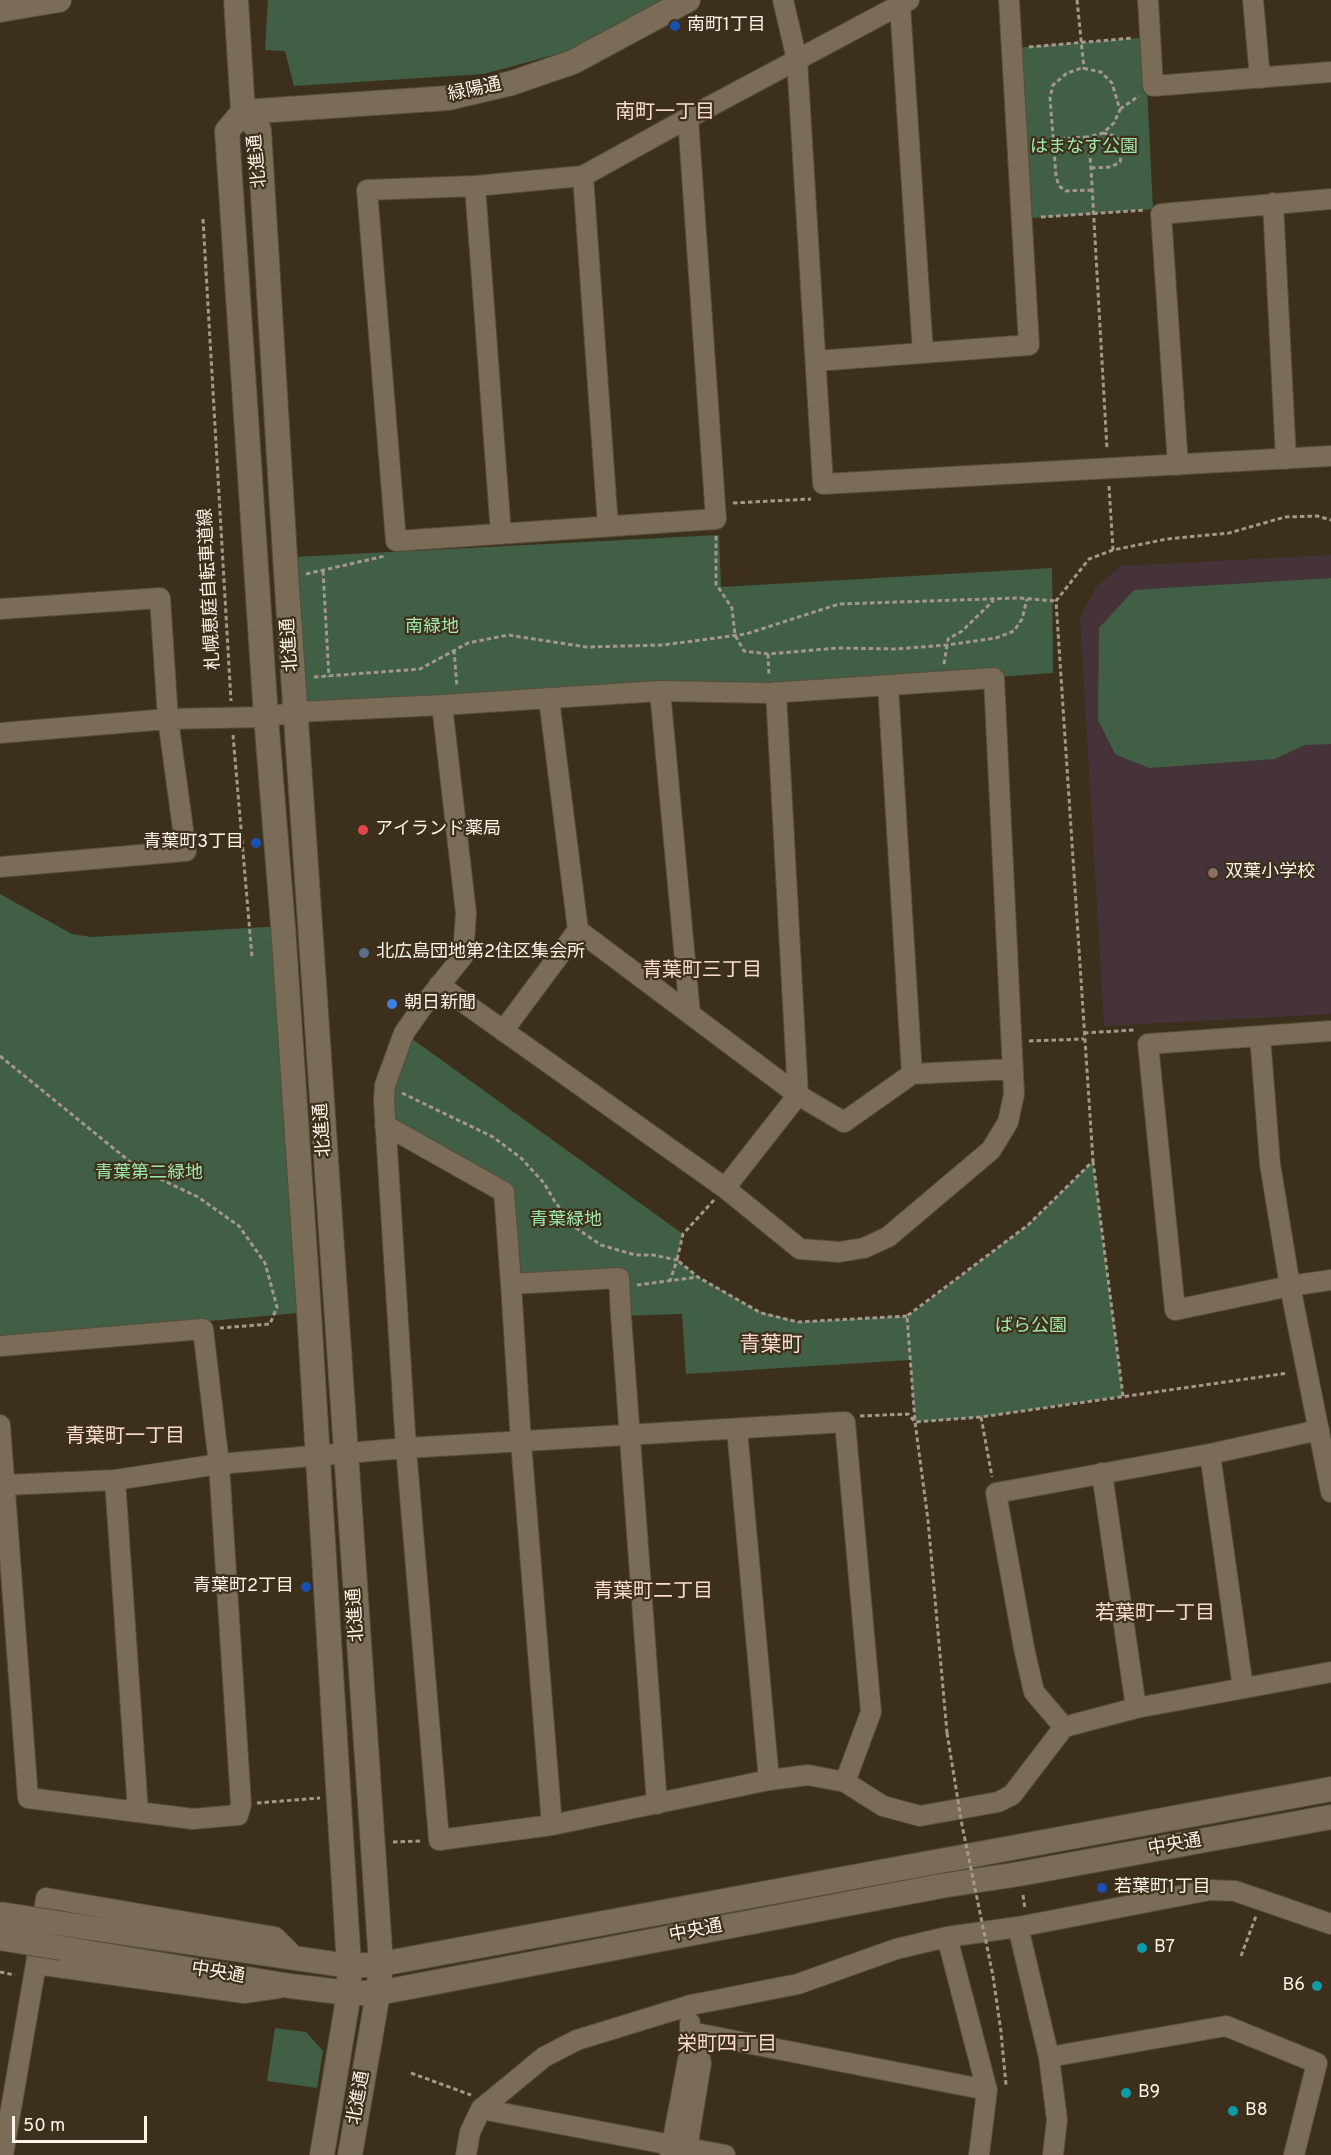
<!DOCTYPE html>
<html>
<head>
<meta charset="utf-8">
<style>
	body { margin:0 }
	#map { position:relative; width:1331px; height:2155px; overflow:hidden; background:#3c2f1c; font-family:Overpass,sans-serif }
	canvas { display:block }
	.scale { position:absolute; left:12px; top:2116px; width:135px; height:27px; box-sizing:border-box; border:3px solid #fdf4e8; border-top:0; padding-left:8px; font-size:18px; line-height:21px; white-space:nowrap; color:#fdf4e8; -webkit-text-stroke:4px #3c2f1c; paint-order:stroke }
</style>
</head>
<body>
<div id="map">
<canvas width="1331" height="2155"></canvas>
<div class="scale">50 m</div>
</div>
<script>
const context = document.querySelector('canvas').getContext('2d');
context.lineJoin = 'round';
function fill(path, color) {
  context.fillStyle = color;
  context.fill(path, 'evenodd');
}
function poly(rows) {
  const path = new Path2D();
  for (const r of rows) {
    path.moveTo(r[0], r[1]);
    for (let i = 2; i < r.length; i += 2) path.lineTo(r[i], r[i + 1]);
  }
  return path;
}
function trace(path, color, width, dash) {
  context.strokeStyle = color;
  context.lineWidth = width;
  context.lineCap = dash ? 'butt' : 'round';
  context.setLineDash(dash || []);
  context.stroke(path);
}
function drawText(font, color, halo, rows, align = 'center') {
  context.font = font + ' Overpass,"Noto Sans JP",sans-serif';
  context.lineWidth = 4.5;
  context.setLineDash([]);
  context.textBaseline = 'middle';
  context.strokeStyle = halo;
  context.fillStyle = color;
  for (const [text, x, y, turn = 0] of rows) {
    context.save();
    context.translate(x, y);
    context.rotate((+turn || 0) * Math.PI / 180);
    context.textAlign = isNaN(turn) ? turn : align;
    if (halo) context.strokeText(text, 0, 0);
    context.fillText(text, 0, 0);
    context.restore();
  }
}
fill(poly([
	[1331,555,1331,1014,1104,1026,1080,617,1096,587,1121,566]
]), '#46333a');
fill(poly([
	[268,0,672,0,579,48,484,74,294,86,285,51,265,50],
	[1150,37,1147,87,1153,209,1021,219,1012,48],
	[719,535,721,587,1052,568,1053,673,888,685,296,712,294,557],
	[1331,578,1331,744,1305,745,1275,759,1149,768,1115,754,1098,720,1099,628,1134,590],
	[0,894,72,934,91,937,283,926,309,1312,0,1340],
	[404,1033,683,1234,677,1260,698,1277,758,1311,798,1322,908,1316,1028,1225,1093,1161,1123,1396,981,1417,915,1422,910,1360,686,1374,682,1314,621,1316,620,1288,511,1284,504,1192,385,1125],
	[275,2028,306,2032,323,2051,317,2088,267,2081]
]), '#405f45');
const minor = poly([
	[783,0,797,60,823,484,1331,456],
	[1148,0,1153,86,1331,72],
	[1253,0,1260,78],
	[900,5,923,353],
	[688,118,716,519,396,541,367,190,475,186,583,176,688,118,909,0],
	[583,176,608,526],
	[475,186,501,534],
	[1273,203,1286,459],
	[816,361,1029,345,1009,0],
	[1178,465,1161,214,1331,199],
	[0,609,160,598,168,719,186,851,0,867],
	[888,685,912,1074],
	[660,691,690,1014],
	[442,705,466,913,463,956,423,1006,404,1033,385,1085,384,1100,406,1448,439,1840,552,1825,769,1780,808,1775,845,1782,883,1806,920,1816,998,1802,1012,1795,1064,1727,1136,1708,1331,1672],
	[0,733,168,719,266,717,296,712,442,705,660,691,770,693,994,678,1014,1094,1008,1122,991,1150,888,1237,864,1248,839,1252,800,1249,725,1188,439,985],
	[578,930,798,1095,844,1122,912,1074,1013,1069],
	[503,1031,578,930,549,699],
	[1331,1031,1148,1044,1175,1310,1290,1286,1331,1280],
	[1260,1036,1270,1164,1290,1286,1331,1492],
	[385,1125,504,1192,511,1284],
	[725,1188,798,1095,776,692],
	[0,1346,203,1329,219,1464,241,1804,238,1815,193,1819,28,1798,0,1425],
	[737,1429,769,1780],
	[1210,1454,1243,1688],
	[1102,1473,1136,1708],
	[115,1480,138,1812],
	[6,1485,115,1480,219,1464,406,1448,845,1422,871,1712,845,1782],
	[1064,1727,1034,1692,1024,1648,996,1493,1210,1454,1319,1430],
	[552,1825,521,1442,511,1284,619,1278,621,1316,657,1804],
	[1018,1927,1049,2057,1057,2120,1053,2155],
	[947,1937,987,2090,979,2155],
	[279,1988,244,1993,36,1964,46,1898,275,1937,295,1957],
	[690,2032,987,2090],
	[1049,2057,1226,2026,1317,2063,1294,2155],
	[481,2109,725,2155],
	[3,2155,36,1964],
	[466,2155,470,2132,481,2109,544,2057,577,2040,691,2005,798,1984,896,1949,947,1937,1018,1927,1210,1890,1235,1891,1331,1924],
	[670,2155,688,2060,697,2046,690,2032,690,2023],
	[686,2155,701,2063,697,2046]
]);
const tertiary = poly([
	[236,0,243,112],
	[0,10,59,0],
	[243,112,259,130,286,573,381,1964,378,1993,350,2155],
	[243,112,227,131,266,717,283,926,309,1312,349,1966,349,1993,322,2155],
	[243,112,448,98,512,83,573,62,688,0],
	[64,1924,349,1966,381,1964,1331,1789],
	[61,1948,290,1986,349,1993,378,1993,941,1886,1019,1874,1331,1817]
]);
trace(minor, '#574c3b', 22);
trace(tertiary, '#574c3b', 26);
trace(poly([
	[1077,0,1084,69],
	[1029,47,1133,38],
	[1120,109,1139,96],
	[1053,139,1088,137],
	[1091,168,1111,167,1120,162,1123,149,1121,142,1115,136,1103,133],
	[1092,190,1066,191,1059,186,1056,176,1050,97,1053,85,1067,73,1082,68,1101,72,1112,83,1120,110,1114,123,1103,133,1088,137,1091,168,1107,449],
	[1041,217,1145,210],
	[203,219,231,701],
	[1109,486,1113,550],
	[733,503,811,499],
	[716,536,716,584,732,608,735,635,744,651,768,654,838,648,896,649,947,645,996,638,1014,631,1022,619,1027,599],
	[323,571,329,677],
	[306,574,385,556],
	[454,650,457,687],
	[768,654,769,676],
	[944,664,948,639,962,631,994,600],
	[314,677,420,669,468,643,508,635,586,647,663,645,746,634,839,604,1019,598,1056,601],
	[233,735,252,957],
	[1084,1033,1135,1030],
	[1029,1041,1084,1039],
	[0,1056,139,1169,198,1197,239,1226,265,1263,277,1307,270,1324,220,1328],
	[402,1093,493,1137,521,1158,544,1183,555,1202,576,1228,601,1245,635,1255,653,1255,677,1260,670,1281],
	[1093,1161,1123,1396],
	[714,1200,683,1234,677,1260,698,1277,761,1313,798,1322,907,1316],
	[637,1285,698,1277],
	[860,1416,908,1414,915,1422,981,1417,1288,1373],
	[981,1417,992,1477],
	[947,1733,928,1520,915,1422,907,1316,1028,1225,1093,1161,1056,601,1089,559,1113,550,1167,539,1229,533,1285,517,1317,516,1331,520],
	[257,1803,320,1798],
	[393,1842,420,1841],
	[1023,1895,1025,1909],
	[1241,1956,1256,1916],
	[0,1972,15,1975],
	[993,1976,1001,2032,1006,2085],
	[411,2073,471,2095]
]), '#a39889', 3, [4.5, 3]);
trace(minor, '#7b6c57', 20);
trace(tertiary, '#7b6c57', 24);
const tertiaryBridge = poly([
	[0,1914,64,1924],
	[0,1938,61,1948]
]);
trace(tertiaryBridge, '#574c3b', 26, []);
trace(poly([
	[947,1733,962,1825,993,1976]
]), '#a39889', 3, [4.5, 3]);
trace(tertiaryBridge, '#7b6c57', 24);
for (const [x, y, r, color] of [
	[675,26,6,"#1a4fb4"],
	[363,830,6,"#e0444e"],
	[256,843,6,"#1a4fb4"],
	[1213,873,6,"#8d6e63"],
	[364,953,6,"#5c6f8a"],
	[392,1004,6,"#3f7fe0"],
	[306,1587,6,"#1a4fb4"],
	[1102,1888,6,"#1a4fb4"],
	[1142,1948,6,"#0f9aa8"],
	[1317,1986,6,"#0f9aa8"],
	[1126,2093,6,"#0f9aa8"],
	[1233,2111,6,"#0f9aa8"]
]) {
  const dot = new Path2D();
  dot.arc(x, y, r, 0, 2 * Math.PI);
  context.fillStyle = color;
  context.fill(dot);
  trace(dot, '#3c2f1c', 2);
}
drawText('18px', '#fdf4e8', '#3c2f1c', [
	["南町1丁目",687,26],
	["アイランド薬局",375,830],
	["青葉町3丁目",244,843,"right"],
	["双葉小学校",1225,873],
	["北広島団地第2住区集会所",376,953],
	["朝日新聞",404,1004],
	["青葉町2丁目",294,1587,"right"],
	["若葉町1丁目",1114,1888],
	["B7",1154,1948],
	["B6",1305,1986,"right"],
	["B9",1138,2093],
	["B8",1245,2111]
], 'left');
drawText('18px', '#fdf4e8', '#3c2f1c', [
	["緑陽通",475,91,-12],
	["北進通",259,161,-96],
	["札幌恵庭自転車道線",211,589,-93],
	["北進通",291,645,-94],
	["北進通",324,1130,-94],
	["北進通",357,1615,-94],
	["中央通",1175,1846,-10],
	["中央通",696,1932,-11],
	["中央通",218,1974,9],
	["北進通",360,2098,-80]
]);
drawText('18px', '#9fe8aa', '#3c2f1c', [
	["はまなす公園",1084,148],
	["南緑地",432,628],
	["青葉第二緑地",149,1174],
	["青葉緑地",566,1221],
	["ばら公園",1031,1327]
]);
drawText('20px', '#fbdbcd', '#3c2f1c', [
	["南町一丁目",665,114],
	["青葉町三丁目",702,972],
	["青葉町一丁目",125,1438],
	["青葉町二丁目",653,1593],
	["若葉町一丁目",1155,1615],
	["栄町四丁目",727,2046]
]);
drawText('21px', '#fbdbcd', '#3c2f1c', [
	["青葉町",771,1347]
]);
</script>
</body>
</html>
